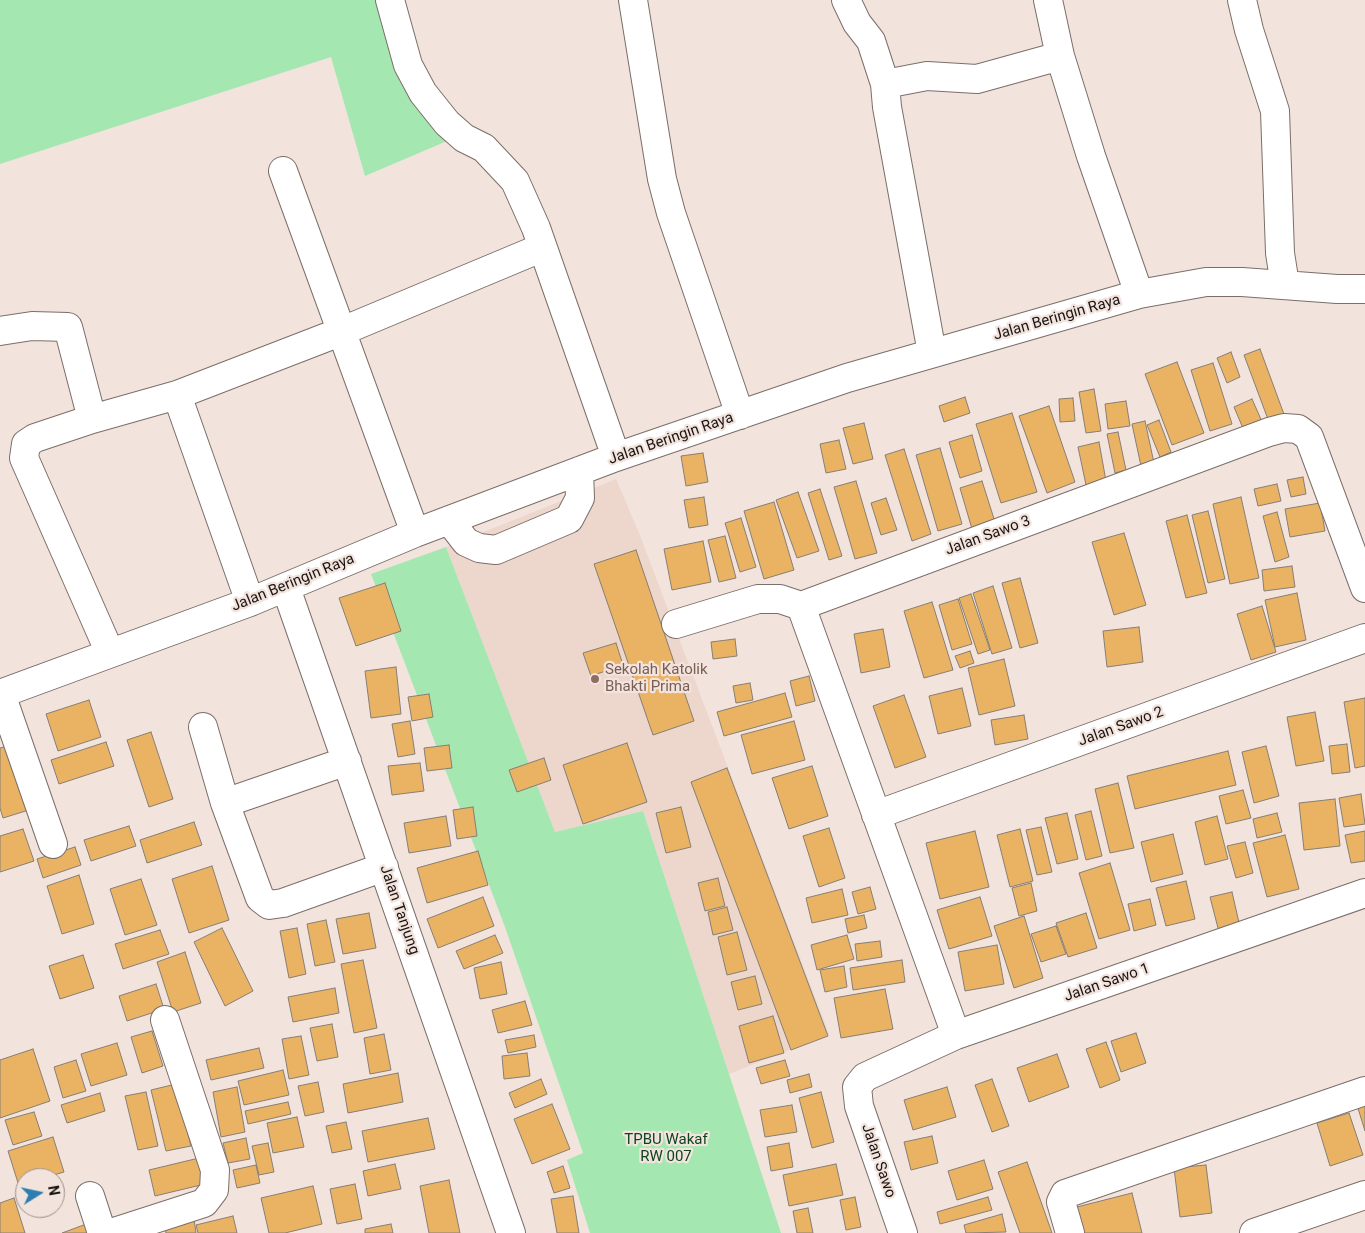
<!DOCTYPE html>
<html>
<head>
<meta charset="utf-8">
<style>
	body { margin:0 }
	#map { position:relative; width:1365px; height:1233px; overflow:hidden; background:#f3e3dd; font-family:Roboto,sans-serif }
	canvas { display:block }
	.north { position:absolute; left:15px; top:1168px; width:50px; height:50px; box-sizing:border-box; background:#f3e3dd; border:1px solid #9c918c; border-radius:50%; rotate:80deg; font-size:14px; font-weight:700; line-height:20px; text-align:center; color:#1a1513 }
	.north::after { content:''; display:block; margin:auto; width:18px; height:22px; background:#2d7eaf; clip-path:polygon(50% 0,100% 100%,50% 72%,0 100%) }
</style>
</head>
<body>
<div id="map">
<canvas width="1365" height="1233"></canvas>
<div class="north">N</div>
</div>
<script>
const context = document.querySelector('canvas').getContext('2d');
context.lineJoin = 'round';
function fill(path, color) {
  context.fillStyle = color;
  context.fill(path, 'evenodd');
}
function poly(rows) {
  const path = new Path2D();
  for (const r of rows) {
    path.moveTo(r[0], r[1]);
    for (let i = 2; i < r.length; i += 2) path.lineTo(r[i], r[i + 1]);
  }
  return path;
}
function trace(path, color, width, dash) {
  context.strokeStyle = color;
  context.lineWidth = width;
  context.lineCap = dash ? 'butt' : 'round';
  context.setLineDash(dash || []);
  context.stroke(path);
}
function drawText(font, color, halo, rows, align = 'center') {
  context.font = font + ' Roboto,sans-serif';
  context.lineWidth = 4.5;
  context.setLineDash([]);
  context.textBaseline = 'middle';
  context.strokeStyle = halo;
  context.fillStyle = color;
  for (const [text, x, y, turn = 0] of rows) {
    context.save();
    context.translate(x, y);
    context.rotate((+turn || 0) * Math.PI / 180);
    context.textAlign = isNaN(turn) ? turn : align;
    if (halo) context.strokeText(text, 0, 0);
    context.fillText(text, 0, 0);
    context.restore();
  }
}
fill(poly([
	[616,479,639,533,829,1034,729,1074,643,811,555,832,446,547]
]), '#edd6cc');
fill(poly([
	[0,0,386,0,454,138,365,176,331,57,0,164],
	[446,547,555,832,643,811,781,1233,590,1233,567,1160,583,1153,505,927,371,574]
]), '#a5e7b1');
const building = poly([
	[1260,349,1285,417,1269,422,1244,355,1260,349],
	[1231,352,1240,377,1227,383,1217,358,1231,352],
	[1177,362,1204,433,1172,445,1145,374,1177,362],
	[1213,363,1232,424,1210,431,1191,370,1213,363],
	[1094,389,1101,431,1086,433,1079,392,1094,389],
	[965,397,970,413,944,422,939,406,965,397],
	[1073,398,1075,421,1060,422,1059,399,1073,398],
	[1252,399,1263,424,1245,433,1234,407,1252,399],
	[1126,401,1130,426,1108,429,1105,404,1126,401],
	[1049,406,1075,482,1047,493,1019,416,1049,406],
	[1012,413,1037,492,1001,503,976,424,1012,413],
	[1159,420,1171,452,1160,457,1147,425,1159,420],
	[1145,421,1154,463,1141,466,1132,424,1145,421],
	[864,423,873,459,853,464,843,428,864,423],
	[1118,432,1126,470,1115,473,1107,434,1118,432],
	[972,435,982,471,960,478,949,442,972,435],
	[839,440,846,469,826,473,820,444,839,440],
	[1099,442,1106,481,1086,485,1078,447,1099,442],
	[940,448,962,524,938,531,916,455,940,448],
	[904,449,931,534,912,541,885,455,904,449],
	[703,453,708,482,686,486,681,456,703,453],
	[1303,477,1306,494,1291,497,1287,480,1303,477],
	[856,481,877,553,855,559,834,487,856,481],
	[982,481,995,522,972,529,960,488,982,481],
	[1277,484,1281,501,1258,506,1254,489,1277,484],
	[820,489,842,556,829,560,808,493,820,489],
	[798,492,819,551,797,558,776,500,798,492],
	[704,497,708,525,689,528,684,500,704,497],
	[1241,497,1259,578,1230,584,1213,504,1241,497],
	[886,498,897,530,881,535,871,503,886,498],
	[774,502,794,570,764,579,744,511,774,502],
	[1320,503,1325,531,1290,537,1285,509,1320,503],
	[1208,511,1225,579,1208,583,1192,515,1208,511],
	[1277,512,1289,557,1275,562,1263,516,1277,512],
	[1187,515,1207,593,1186,598,1166,521,1187,515],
	[741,518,756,567,740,572,725,523,741,518],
	[1124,533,1146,605,1114,615,1092,542,1124,533],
	[725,536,736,578,719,582,708,540,725,536],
	[703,541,711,582,672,590,664,549,703,541],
	[636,550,694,721,653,735,594,564,636,550],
	[1292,566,1295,587,1264,591,1262,570,1292,566],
	[1020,578,1038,643,1020,648,1002,583,1020,578],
	[385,583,401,631,356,646,339,598,385,583],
	[993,586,1012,648,992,654,973,593,993,586],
	[1297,593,1306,640,1275,647,1265,600,1297,593],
	[971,594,990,650,978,654,959,598,971,594],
	[958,599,972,644,952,650,939,605,958,599],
	[932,602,953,670,924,678,904,611,932,602],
	[1262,606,1276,652,1251,660,1237,614,1262,606],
	[1139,627,1143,662,1107,667,1103,631,1139,627],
	[883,629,890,667,861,673,854,634,883,629],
	[735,639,737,656,713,659,711,642,735,639],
	[616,643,623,665,591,676,583,653,616,643],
	[970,651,974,663,960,668,955,656,970,651],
	[1004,659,1015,706,979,715,968,668,1004,659],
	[396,667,401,714,371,718,365,671,396,667],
	[809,676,815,701,796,706,790,681,809,676],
	[750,683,753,700,736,703,733,686,750,683],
	[962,688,971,726,938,734,929,696,962,688],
	[785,693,792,717,724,736,717,712,785,693],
	[429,694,433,717,412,721,408,697,429,694],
	[904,695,926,757,895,768,873,706,904,695],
	[1365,698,1365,766,1355,768,1344,702,1365,698],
	[89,700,101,737,58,751,46,714,89,700],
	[1315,712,1324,761,1296,766,1287,717,1315,712],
	[1024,715,1028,739,995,745,991,720,1024,715],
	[410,721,415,754,398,757,392,724,410,721],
	[794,721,805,760,752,774,741,735,794,721],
	[151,732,173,799,149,807,127,740,151,732],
	[106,742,114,766,59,784,51,760,106,742],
	[627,743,647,802,583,824,563,765,627,743],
	[1347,744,1350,772,1332,774,1329,746,1347,744],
	[11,745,32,809,3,818,0,808,0,748,11,745],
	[449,745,452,768,427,771,424,748,449,745],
	[1266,746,1279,796,1254,803,1242,752,1266,746],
	[1228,751,1236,785,1135,809,1127,776,1228,751],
	[544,758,551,780,517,792,509,770,544,758],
	[420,763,424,791,392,795,388,766,420,763],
	[812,766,828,816,789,829,772,778,812,766],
	[727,768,828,1036,791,1050,691,782,727,768],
	[1118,783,1134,848,1110,853,1095,789,1118,783],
	[1243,790,1251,818,1226,824,1219,796,1243,790],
	[1361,794,1365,824,1344,827,1339,798,1361,794],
	[1335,799,1340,846,1304,850,1299,803,1335,799],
	[473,807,477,836,457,839,453,810,473,807],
	[681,807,691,847,666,853,656,813,681,807],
	[1091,811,1102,856,1086,860,1075,815,1091,811],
	[1067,813,1078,859,1057,864,1045,818,1067,813],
	[1277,813,1282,832,1257,838,1253,819,1277,813],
	[446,816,451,846,409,853,404,823,446,816],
	[1217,816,1228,859,1205,865,1195,822,1217,816],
	[194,822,202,845,147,863,140,840,194,822],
	[129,826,136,846,91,861,84,840,129,826],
	[1041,827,1052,872,1037,875,1026,830,1041,827],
	[829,828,845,878,819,887,803,836,829,828],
	[23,829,34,861,0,872,0,836,23,829],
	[1020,829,1033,881,1010,887,997,835,1020,829],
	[975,831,989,887,940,899,926,843,975,831],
	[1365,831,1365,861,1351,863,1345,835,1365,831],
	[1173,834,1183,874,1151,882,1141,842,1173,834],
	[1285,835,1299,889,1267,897,1253,843,1285,835],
	[1245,842,1253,873,1236,878,1227,846,1245,842],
	[75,847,81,865,43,878,37,859,75,847],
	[478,851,488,885,427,903,417,868,478,851],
	[1110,863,1130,930,1099,939,1079,873,1110,863],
	[212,866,229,920,189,933,172,879,212,866],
	[79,875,94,924,62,934,47,886,79,875],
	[718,878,725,906,705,911,698,883,718,878],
	[141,879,157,925,125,935,110,889,141,879],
	[1186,881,1195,919,1166,926,1156,888,1186,881],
	[1031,883,1037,911,1019,916,1012,888,1031,883],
	[870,887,876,909,858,914,852,892,870,887],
	[842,889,848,915,812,923,806,898,842,889],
	[1232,892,1240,927,1219,932,1210,897,1232,892],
	[483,897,494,926,438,948,427,919,483,897],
	[980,897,992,936,949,949,937,910,980,897],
	[1150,899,1156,925,1134,931,1128,904,1150,899],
	[727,907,733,930,713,935,708,912,727,907],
	[369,913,376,948,343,954,336,919,369,913],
	[1086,913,1097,948,1068,957,1056,923,1086,913],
	[864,915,867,928,848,933,845,919,864,915],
	[1024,916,1043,978,1014,988,994,926,1024,916],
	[326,920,335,962,315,966,307,924,326,920],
	[1056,926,1066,954,1041,962,1031,934,1056,926],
	[222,928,253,991,225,1006,194,942,222,928],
	[297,928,306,974,289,978,280,931,297,928],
	[160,930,169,954,123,969,115,944,160,930],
	[737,932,747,970,727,975,718,937,737,932],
	[495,935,503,953,464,969,456,951,495,935],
	[847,935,854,959,817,970,811,945,847,935],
	[880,941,882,957,857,961,855,944,880,941],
	[997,945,1004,984,965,991,958,952,997,945],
	[185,952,201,1003,173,1012,157,962,185,952],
	[83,955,94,988,60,999,49,966,83,955],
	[363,960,377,1028,354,1033,341,964,363,960],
	[902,960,905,982,853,990,850,968,902,960],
	[501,962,507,994,480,999,474,968,501,962],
	[844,966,847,987,825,992,820,970,844,966],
	[755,976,762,1004,738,1010,731,982,755,976],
	[156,984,164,1009,127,1021,119,996,156,984],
	[335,988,339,1013,293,1022,288,997,335,988],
	[885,989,893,1029,841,1038,834,998,885,989],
	[525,1001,532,1025,498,1033,492,1010,525,1001],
	[773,1016,784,1053,749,1063,739,1026,773,1016],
	[332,1024,338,1057,317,1061,310,1028,332,1024],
	[152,1031,163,1066,142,1073,131,1037,152,1031],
	[1136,1033,1146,1063,1121,1072,1111,1041,1136,1033],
	[384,1034,391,1070,370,1074,364,1038,384,1034],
	[534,1035,536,1047,508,1053,505,1040,534,1035],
	[301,1036,309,1075,289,1079,282,1039,301,1036],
	[1106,1042,1120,1080,1100,1088,1086,1049,1106,1042],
	[117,1043,127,1075,91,1086,81,1054,117,1043],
	[259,1048,264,1068,211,1080,206,1060,259,1048],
	[33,1049,50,1101,0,1118,0,1060,33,1049],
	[527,1053,530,1076,504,1079,502,1056,527,1053],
	[1057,1054,1069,1087,1029,1102,1017,1068,1057,1054],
	[76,1060,86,1091,63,1098,54,1067,76,1060],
	[785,1060,790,1076,761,1084,756,1068,785,1060],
	[283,1070,289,1095,244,1105,238,1081,283,1070],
	[398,1073,403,1102,348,1113,343,1084,398,1073],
	[809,1074,812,1087,790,1093,787,1080,809,1074],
	[541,1079,547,1094,515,1108,509,1093,541,1079],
	[992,1079,1009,1126,992,1132,975,1085,992,1079],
	[318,1082,324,1112,305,1116,298,1086,318,1082],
	[176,1084,191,1146,166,1151,151,1090,176,1084],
	[237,1087,245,1132,221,1137,213,1092,237,1087],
	[947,1087,956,1117,913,1130,904,1100,947,1087],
	[146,1092,158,1146,138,1150,125,1096,146,1092],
	[821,1092,834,1142,812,1148,799,1098,821,1092],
	[100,1093,105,1111,67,1123,61,1105,100,1093],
	[288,1102,291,1114,248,1124,245,1111,288,1102],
	[1365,1102,1365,1131,1357,1105,1365,1102],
	[552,1104,570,1149,532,1164,514,1119,552,1104],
	[792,1105,797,1132,765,1137,760,1110,792,1105],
	[34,1112,42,1136,13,1145,5,1120,34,1112],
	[1349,1113,1363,1155,1330,1166,1317,1123,1349,1113],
	[297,1117,304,1147,273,1153,267,1123,297,1117],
	[428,1118,435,1149,368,1162,362,1131,428,1118],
	[346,1122,352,1149,332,1153,326,1126,346,1122],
	[932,1136,938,1163,911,1170,904,1142,932,1136],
	[53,1137,64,1172,44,1178,25,1178,25,1184,19,1186,8,1151,53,1137],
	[246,1138,250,1159,228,1163,223,1143,246,1138],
	[268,1143,274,1172,259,1175,252,1146,268,1143],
	[789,1143,793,1167,771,1171,767,1147,789,1143],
	[199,1158,205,1184,155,1196,149,1170,199,1158],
	[984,1160,993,1189,957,1200,948,1171,984,1160],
	[1027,1162,1052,1233,1020,1233,998,1172,1027,1162],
	[395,1164,401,1189,368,1196,363,1171,395,1164],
	[836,1164,843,1195,789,1206,783,1175,836,1164],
	[256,1165,260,1183,237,1188,233,1170,256,1165],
	[1206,1165,1212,1213,1180,1217,1174,1168,1206,1165],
	[563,1166,570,1188,554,1193,547,1172,563,1166],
	[449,1180,460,1233,429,1233,420,1186,449,1180],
	[355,1184,362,1219,337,1224,330,1189,355,1184],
	[313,1186,322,1224,285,1233,269,1233,261,1198,313,1186],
	[1132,1193,1142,1233,1079,1233,1073,1208,1132,1193],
	[573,1196,579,1233,557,1233,551,1199,573,1196],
	[855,1197,861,1227,846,1230,840,1200,855,1197],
	[988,1197,992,1210,940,1224,937,1212,988,1197],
	[14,1198,25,1233,0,1233,0,1203,14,1198],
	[808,1208,813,1233,797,1233,793,1211,808,1208],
	[1002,1214,1006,1232,966,1233,964,1225,1002,1214],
	[233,1216,237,1233,198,1233,196,1225,233,1216],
	[194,1219,196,1233,166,1233,164,1225,194,1219],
	[89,1223,93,1233,62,1233,89,1223],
	[391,1224,393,1233,365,1233,365,1229,391,1224]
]);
fill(building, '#eab364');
trace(building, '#867e73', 1);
const minor = poly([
	[390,0,408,65,423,93,447,123,464,138,484,148,515,181,536,228,616,457],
	[633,0,662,179,671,213,740,415],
	[846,0,857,23,871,41,885,84,887,107,932,353],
	[1048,0,1060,56,1091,156,1139,294],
	[1242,0,1249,30,1275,111,1280,253,1285,285],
	[885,84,927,76,977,79,1060,56],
	[283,171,415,533],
	[0,331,32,326,68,327,92,419],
	[177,395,250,602],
	[449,520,466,542,479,548,496,550,569,519,580,498,579,471],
	[286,588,511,1233],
	[801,606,956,1035],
	[676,624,758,599,780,599,801,606,1269,432,1284,428,1298,429,1309,437,1365,588],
	[110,653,24,458,26,444,35,438,92,419,177,395,340,332,541,248],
	[0,694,250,602,415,533,616,457,847,378,1139,294,1206,282,1242,282,1337,289,1365,289],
	[1,694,53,844],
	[203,727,225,803,260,898,269,905,283,903,384,867],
	[225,803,347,761],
	[876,815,1365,638],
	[90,1196,102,1233],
	[111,1233,204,1203,214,1190,215,1170,165,1020],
	[903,1233,859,1106,857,1087,865,1077,956,1035,1365,893],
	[1070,1233,1061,1202,1065,1194,1365,1091],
	[1254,1233,1365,1195]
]);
trace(minor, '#7b6e68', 30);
trace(minor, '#fff', 28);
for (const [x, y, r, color] of [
	[595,679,5,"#8d6e63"]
]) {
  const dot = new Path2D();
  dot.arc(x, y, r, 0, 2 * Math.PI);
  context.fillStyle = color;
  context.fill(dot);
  trace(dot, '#f3e3dd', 2);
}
drawText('15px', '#1a1513', '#f3e3dd', [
	["Jalan Beringin Raya",1057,318,-16],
	["Jalan Beringin Raya",671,439,-19],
	["Jalan Sawo 3",988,536,-20],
	["Jalan Beringin Raya",293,583,-22],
	["Jalan Sawo 2",1121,727,-20],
	["Jalan Tanjung",399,910,71],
	["Jalan Sawo 1",1107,983,-19],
	["Jalan Sawo",878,1161,71]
]);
drawText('15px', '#785e54', '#f3e3dd', [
	["Sekolah Katolik",605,670],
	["Bhakti Prima",605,687]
], 'left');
drawText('15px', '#0a451e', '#f3e3dd', [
	["TPBU Wakaf",666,1140],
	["RW 007",666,1157]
]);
</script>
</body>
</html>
